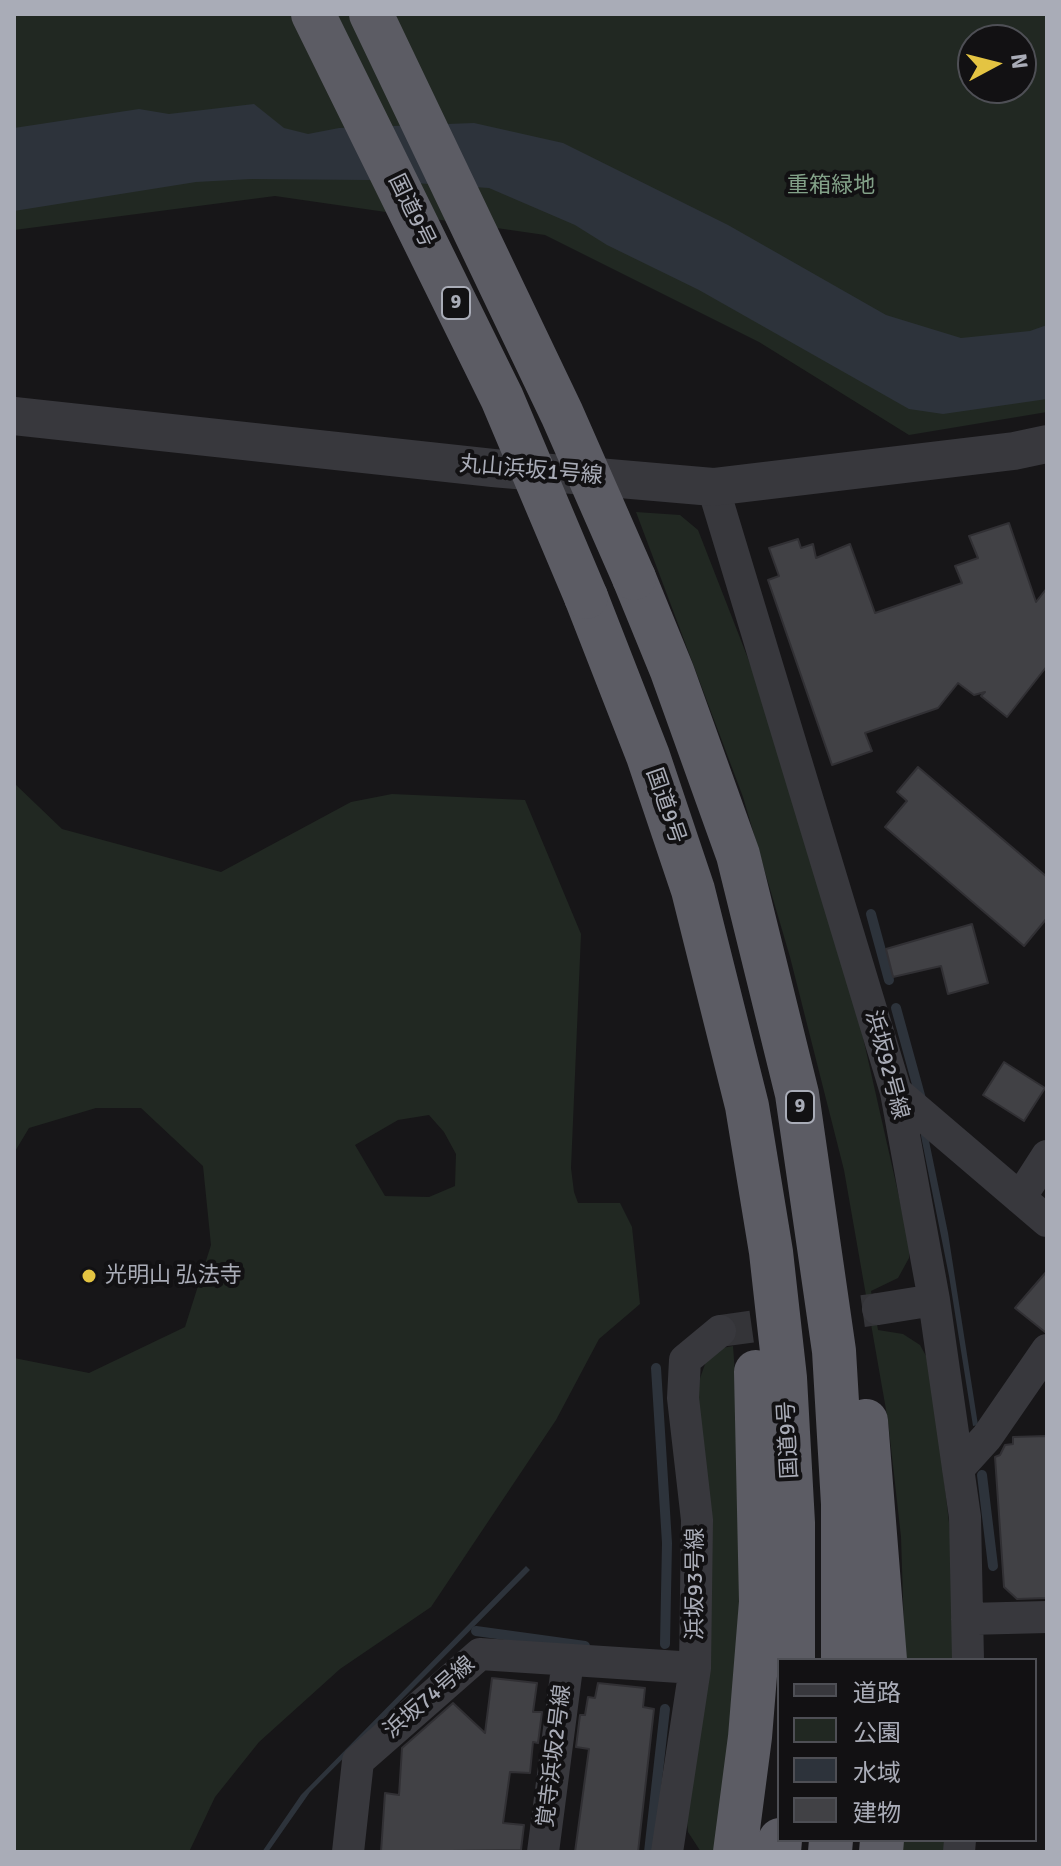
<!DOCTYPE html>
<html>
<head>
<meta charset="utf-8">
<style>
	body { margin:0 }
	#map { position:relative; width:1061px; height:1866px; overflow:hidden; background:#171618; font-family:Signika,"Noto Sans JP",sans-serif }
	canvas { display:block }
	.frame { position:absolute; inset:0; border:16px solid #a9acb7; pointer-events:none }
	.legend { position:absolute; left:777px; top:1658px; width:260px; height:184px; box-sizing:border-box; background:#121113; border:2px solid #4e4f55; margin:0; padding:10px 14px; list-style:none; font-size:24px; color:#a9acb7 }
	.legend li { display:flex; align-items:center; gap:16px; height:40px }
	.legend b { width:40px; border:2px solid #4e4f55 }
	.north { position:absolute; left:957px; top:24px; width:80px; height:80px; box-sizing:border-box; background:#121113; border:2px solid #4e4f55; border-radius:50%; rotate:83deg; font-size:22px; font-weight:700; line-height:32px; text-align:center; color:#a9acb7 }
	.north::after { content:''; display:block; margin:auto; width:28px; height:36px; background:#e4c442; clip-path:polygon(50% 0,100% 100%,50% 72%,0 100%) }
</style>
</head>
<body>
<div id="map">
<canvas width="1061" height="1866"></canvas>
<div class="frame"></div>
<ul class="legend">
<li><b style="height:10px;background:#38383d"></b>道路</li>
<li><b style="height:22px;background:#212822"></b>公園</li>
<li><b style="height:22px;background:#2d333b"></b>水域</li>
<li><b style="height:22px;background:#414145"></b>建物</li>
</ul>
<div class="north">N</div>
</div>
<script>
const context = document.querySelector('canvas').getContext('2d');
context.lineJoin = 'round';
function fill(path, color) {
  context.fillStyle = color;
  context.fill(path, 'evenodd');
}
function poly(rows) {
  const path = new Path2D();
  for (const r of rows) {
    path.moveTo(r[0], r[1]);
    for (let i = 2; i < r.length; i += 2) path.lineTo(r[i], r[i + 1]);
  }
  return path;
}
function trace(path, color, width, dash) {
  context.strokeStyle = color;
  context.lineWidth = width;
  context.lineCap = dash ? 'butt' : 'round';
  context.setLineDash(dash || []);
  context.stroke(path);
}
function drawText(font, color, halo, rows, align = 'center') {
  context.font = font + ' Signika,"Noto Sans JP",sans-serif';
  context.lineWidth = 8;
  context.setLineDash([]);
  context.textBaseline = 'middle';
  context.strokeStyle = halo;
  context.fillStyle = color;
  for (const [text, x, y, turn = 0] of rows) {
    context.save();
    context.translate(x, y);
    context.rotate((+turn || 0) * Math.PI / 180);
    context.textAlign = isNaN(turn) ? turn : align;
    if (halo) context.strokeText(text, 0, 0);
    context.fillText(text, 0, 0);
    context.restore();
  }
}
fill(poly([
	[14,14,1047,14,1047,412,909,435,759,342,545,235,275,196,14,230],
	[973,40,1021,40,1021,88,973,88],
	[636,512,680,515,698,530,763,697,848,971,909,1241,909,1258,898,1278,871,1291,878,1330,903,1334,920,1345,931,1365,952,1549,956,1660,905,1660,901,1537,888,1421,844,1170,790,957,743,797],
	[14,783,62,829,221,872,351,802,392,794,525,800,581,934,571,1168,574,1192,578,1203,620,1203,632,1227,640,1304,599,1339,556,1420,431,1607,340,1669,259,1742,215,1797,189,1852,14,1852,14,1358,89,1373,185,1327,211,1245,203,1166,141,1108,96,1108,29,1128,14,1153],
	[429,1115,444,1132,456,1154,455,1186,429,1197,385,1196,355,1145,398,1120],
	[733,1346,740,1441,741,1620,717,1852,701,1852,688,1832,687,1822,698,1384,710,1350],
	[899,1840,949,1840,946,1852,898,1852]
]), '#212822');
fill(poly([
	[254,104,284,128,308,134,339,128,474,123,563,143,728,225,886,315,961,338,1030,331,1047,325,1047,399,943,414,909,409,699,290,607,245,575,225,489,188,370,180,251,179,196,182,14,211,14,128,139,109,169,114],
	[929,1129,1047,1231,1047,1238,928,1136,948,1233,978,1425,973,1426,949,1276,920,1131],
	[526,1566,530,1570,310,1792,268,1852,262,1852,301,1795]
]), '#2d333b');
trace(poly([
	[871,914,889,980],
	[896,1008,921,1099],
	[656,1368,667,1543,665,1644],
	[982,1475,993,1566],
	[476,1631,585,1646],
	[649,1852,665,1709]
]), '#2d333b', 10);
const building = poly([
	[1009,523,1036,602,1047,588,1047,666,1007,717,981,696,985,692,974,695,958,683,938,708,865,733,872,751,832,765,768,580,779,576,769,548,798,539,801,548,813,544,816,558,850,544,875,613,962,583,955,566,978,558,969,536,1009,523],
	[918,767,1047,877,1047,918,1024,946,885,827,907,801,897,792,918,767],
	[972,924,988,983,948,994,941,966,893,977,886,949,972,924],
	[1004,1062,1045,1088,1024,1121,983,1095,1004,1062],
	[1047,1271,1047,1331,1045,1332,1015,1308,1047,1271],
	[1047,1436,1047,1598,1017,1599,1004,1587,995,1457,1000,1455,1005,1445,1013,1444,1013,1437,1047,1436],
	[492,1678,537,1683,533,1712,542,1712,538,1743,533,1742,530,1773,510,1772,503,1823,524,1825,521,1850,381,1852,385,1793,399,1795,402,1748,453,1703,485,1733,492,1678],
	[598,1683,645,1688,643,1707,654,1709,638,1852,575,1852,589,1749,576,1747,580,1715,585,1715,588,1697,595,1698,598,1683]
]);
fill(building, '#414145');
trace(building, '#313034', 2);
trace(poly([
	[720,1331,878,1309]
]), '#343438', 32, [32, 16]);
trace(poly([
	[713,487,896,1092,934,1300,965,1517,968,1660],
	[896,1092,1047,1221],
	[1020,1198,1047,1156],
	[878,1309,934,1300],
	[958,1469,987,1437,1047,1350],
	[967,1619,1047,1617],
	[348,1852,358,1761,480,1654,695,1668],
	[543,1852,568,1660],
	[667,1852,695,1668,697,1520,683,1398,685,1360,720,1331],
	[959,1852,960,1840]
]), '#38383d', 32);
trace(poly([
	[14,416,493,468,713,487,1014,451,1047,444]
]), '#38383d', 38);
trace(poly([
	[634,578,672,671,738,855,797,1094,834,1351,843,1504,843,1660],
	[586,597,648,756,693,890,747,1106,771,1252,785,1378,793,1523,793,1660],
	[866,1421,885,1660],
	[735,1852,750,1737,761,1602,756,1372],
	[779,1852,780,1840],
	[830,1852,831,1840],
	[881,1852,882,1840]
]), '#5c5c64', 44);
trace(poly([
	[313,14,502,398,586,597],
	[371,14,562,414,634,578]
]), '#5c5c64', 44);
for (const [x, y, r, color] of [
	[89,1276,8,"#e4c442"]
]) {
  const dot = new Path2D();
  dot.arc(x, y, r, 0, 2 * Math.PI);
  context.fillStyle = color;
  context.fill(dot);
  trace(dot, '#121113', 3);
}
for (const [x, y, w] of [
	[456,303,28],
	[800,1107,28]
]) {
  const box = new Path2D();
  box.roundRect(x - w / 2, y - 16, w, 32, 6);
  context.fillStyle = '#121113';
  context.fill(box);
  trace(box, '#a9acb7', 2);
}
drawText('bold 20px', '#a9acb7', null, [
	["9",456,303],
	["9",800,1107]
]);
drawText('22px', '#82a188', '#121113', [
	["重箱緑地",831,186]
]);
drawText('22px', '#a9acb7', '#121113', [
	["国道9号",411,211,64],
	["丸山浜坂1号線",531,471,5],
	["国道9号",665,806,71],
	["浜坂92号線",886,1065,75],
	["国道9号",789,1440,-93],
	["浜坂93号線",696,1584,-90],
	["浜坂74号線",430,1698,-41],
	["覚寺浜坂2号線",555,1756,-83]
]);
drawText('22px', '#a9acb7', '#121113', [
	["光明山 弘法寺",105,1276]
], 'left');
</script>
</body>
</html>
